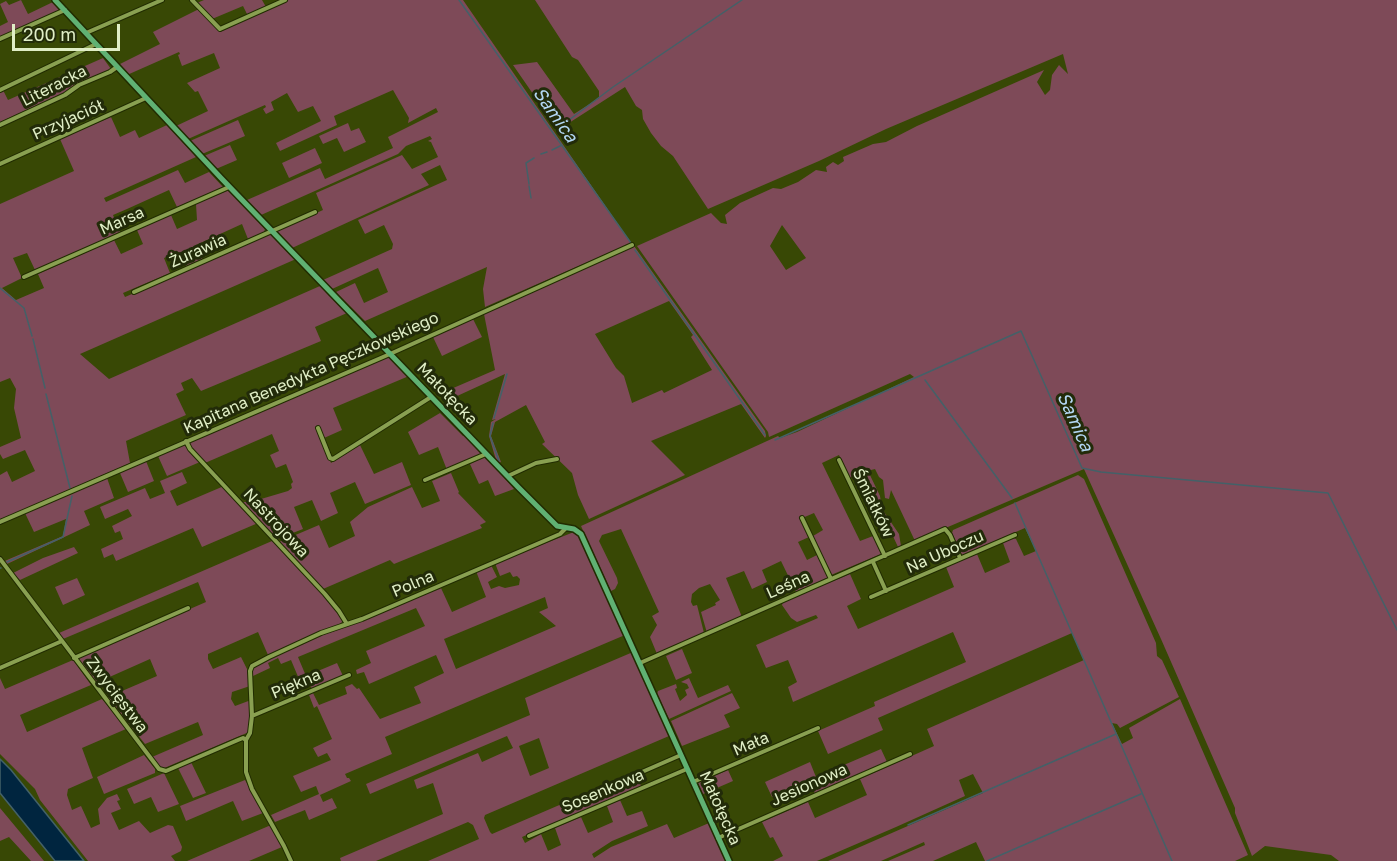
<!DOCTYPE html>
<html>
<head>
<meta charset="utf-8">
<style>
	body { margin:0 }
	#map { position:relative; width:1397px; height:861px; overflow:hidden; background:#384805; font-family:"Golos Text",sans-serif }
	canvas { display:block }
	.scale { position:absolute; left:12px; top:24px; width:108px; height:27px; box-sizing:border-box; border:3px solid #e0eec6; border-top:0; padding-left:8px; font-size:18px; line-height:21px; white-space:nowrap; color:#e0eec6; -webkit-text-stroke:4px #222b09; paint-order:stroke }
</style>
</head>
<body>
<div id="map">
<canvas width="1397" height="861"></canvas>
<div class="scale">200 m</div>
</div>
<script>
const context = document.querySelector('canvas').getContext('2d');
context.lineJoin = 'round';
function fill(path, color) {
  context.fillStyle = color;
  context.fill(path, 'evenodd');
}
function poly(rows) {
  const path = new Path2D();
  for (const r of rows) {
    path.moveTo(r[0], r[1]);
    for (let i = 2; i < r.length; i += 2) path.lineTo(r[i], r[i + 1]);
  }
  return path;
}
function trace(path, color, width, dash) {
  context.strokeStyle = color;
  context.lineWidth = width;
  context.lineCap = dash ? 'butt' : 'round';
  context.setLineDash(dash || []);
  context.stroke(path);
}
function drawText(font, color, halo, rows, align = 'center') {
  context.font = font + ' "Golos Text",sans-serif';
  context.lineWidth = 6;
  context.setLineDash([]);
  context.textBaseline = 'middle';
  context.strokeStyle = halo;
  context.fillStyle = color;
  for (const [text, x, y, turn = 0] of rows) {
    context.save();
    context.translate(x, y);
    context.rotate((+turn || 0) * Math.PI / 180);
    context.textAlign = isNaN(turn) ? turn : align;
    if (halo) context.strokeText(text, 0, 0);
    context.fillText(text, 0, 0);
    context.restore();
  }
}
fill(poly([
	[21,0,28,14,53,2,60,10,0,38,0,26,8,22,0,4,6,1,9,5],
	[204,0,262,0,266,7,248,16,243,6,212,19,197,3],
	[287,0,463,0,631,243,485,307,483,289,487,267,365,321,336,292,355,283,364,303,388,292,378,268,332,289,323,280,392,249,393,244,384,225,365,234,358,220,447,180,440,165,421,174,429,185,292,248,277,231,323,210,316,193,402,155,412,169,438,157,431,142,428,141,432,139,430,136,406,146,398,154,261,215,247,200,320,168,325,179,393,148,388,137,438,112,436,108,408,123,409,118,393,90,334,116,337,125,280,151,276,143,321,121,313,106,298,112,287,93,271,102,274,110,266,114,263,109,266,107,265,105,188,139,176,126,208,111,198,91,195,92,187,83,220,68,214,53,182,66,178,55,180,54,179,52,127,75,118,65,160,44,153,32,199,9,220,32],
	[535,0,1397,0,1397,861,1339,861,1331,855,1265,846,1252,856,1235,813,1235,808,1161,639,1084,469,915,541,891,490,889,499,885,498,883,480,879,477,875,469,871,470,869,473,880,496,882,509,899,534,901,546,898,547,863,472,849,478,839,455,822,463,860,541,873,536,881,554,831,575,813,536,823,530,814,513,800,519,809,537,798,542,807,560,817,555,827,576,827,578,796,592,781,561,762,570,767,582,752,589,744,571,726,578,742,617,707,633,701,612,716,605,715,603,720,600,710,584,699,588,692,594,691,602,693,606,697,605,704,633,657,654,650,637,657,625,652,616,659,612,621,529,602,535,599,541,617,578,618,583,615,589,611,591,581,526,778,436,780,438,797,432,914,377,910,374,769,437,768,432,637,246,711,213,721,223,727,224,725,215,740,203,773,188,781,189,798,182,816,170,827,172,826,167,833,162,838,165,844,161,843,157,873,144,886,142,917,126,1044,70,1037,82,1045,95,1050,90,1052,75,1059,65,1068,74,1063,54,886,129,819,161,708,209,673,156,661,146,651,133,643,119,642,110,636,106,625,87,558,130,513,65,537,62,574,114,599,98,599,91,578,60,572,57],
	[782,225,806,258,786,270,770,246],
	[103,58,111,69,76,84,70,90,0,122,0,92,3,90,8,100],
	[111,117,120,137,135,130,139,138,167,125,196,157,104,198,106,202,178,170,185,183,209,172,223,187,177,207,169,190,127,209,113,215,120,232,35,270,27,253,13,258,22,278,2,288,16,300,44,288,38,274,114,240,121,254,143,244,137,230,171,215,177,229,197,220,196,204,229,190,265,229,264,232,248,239,242,224,196,245,202,259,186,266,179,252,164,258,170,273,123,293,125,297,270,234,296,259,80,354,109,379,320,286,347,313,315,327,321,341,201,391,192,378,181,383,184,390,176,394,186,415,126,441,130,463,0,520,0,475,7,471,12,482,35,471,25,450,3,459,0,454,0,447,21,438,14,408,16,389,10,378,0,382,0,204,74,171,60,139],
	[238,120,245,136,202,154,190,141],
	[348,123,351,131,359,128,366,142,344,152,337,138,323,144,319,136],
	[230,145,237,160,216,169,204,156],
	[315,148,322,163,289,178,282,163],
	[634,246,765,431,766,436,765,438,741,404,651,441,685,475,589,519,578,495,572,473,542,444,545,442,526,405,495,422,491,436,501,462,498,463,496,460,489,436,491,422,496,419,492,420,505,374,455,397,451,389,495,370,484,314],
	[669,301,693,335,691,337,712,370,664,393,662,390,632,403,624,376,616,368,595,334],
	[473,319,482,337,442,356,433,337],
	[390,356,409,376,333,408,342,430,324,438,319,426,316,427,331,463,360,445,374,474,402,462,411,485,365,504,355,482,330,493,338,513,321,521,312,500,294,507,303,529,277,539,242,502,253,502,251,508,261,499,288,491,292,488,291,484,293,482,286,464,276,468,270,455,279,451,272,434,205,463,191,448,190,442],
	[440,413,463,436,465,435,480,451,480,455,447,470,438,447,419,455,408,432],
	[184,445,200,462,167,476,158,456],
	[484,457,487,458,514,489,495,496,488,480,479,484,470,464],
	[146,461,154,481,128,492,120,473],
	[182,472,187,483,170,491,177,506,224,486,258,523,202,547,193,528,116,561,113,554,104,558,101,549,123,539,120,531,115,533,112,526,132,516,128,509,105,519,100,507,145,488,150,499,165,493,160,481],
	[451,473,459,492,458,493,486,522,480,525,482,528,394,564,390,560,323,589,279,542,319,525,329,548,355,536,350,522,368,507,412,487,422,508,440,501,432,481],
	[1078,475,1084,479,1156,643,1157,656,1162,660,1179,697,1120,728,1117,724,1112,723,1122,744,1133,738,1129,728,1180,699,1248,855,1235,861,985,861,976,842,933,861,888,861,925,845,924,842,881,861,828,861,983,793,973,774,959,780,965,796,896,827,817,861,773,861,783,856,773,837,770,838,762,822,808,802,815,818,867,795,860,779,934,746,927,729,1084,660,1072,633,878,718,883,730,828,754,818,731,875,706,874,702,966,662,953,632,793,702,788,687,797,682,788,660,766,668,756,645,818,618,816,615,797,622,791,618,782,605,783,602,850,574,861,599,847,606,858,629,954,587,946,567,977,554,985,573,1010,562,1003,543,1013,538,1016,539,1024,556,1036,551,1025,528,962,555,952,533,953,530],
	[107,478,114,498,84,511,90,525,7,564,5,561,7,560,63,536,66,519,34,532,25,513],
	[574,532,581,537,625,635,385,737,392,754,345,774,347,778,349,778,351,781,320,795,323,802,332,798,337,808,309,820,305,810,275,822,271,815,319,794,316,786,301,792,293,776,331,760,327,753,318,757,313,748,332,739,317,706,314,708,309,695,313,693,319,705,347,694,345,687,352,684,357,689,359,688,380,719,421,703,414,687,444,673,436,655,369,684,364,672,357,674,356,670,371,663,366,651,425,626,416,608,298,657,306,676,337,663,343,676,312,689,306,677,299,679,291,660,281,664,278,658,268,663,270,668,253,676,253,669,257,664,323,635,441,588,452,612,486,597,476,571,491,565,497,577,488,582,491,589,499,586,505,588,519,585,520,579,517,576,513,577,510,572,500,576,495,563],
	[545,597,548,608,539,612,556,626,456,669,444,639],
	[272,541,318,587,343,619,342,622,340,624,268,655,258,632,208,654,208,659,213,669,241,657,247,669,250,686,232,692,231,699,235,706,251,700,249,732,162,769,152,757,203,735,198,722,145,744,108,697,157,676,150,659,96,683,77,658,206,602,198,582,63,639,59,633],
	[74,547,78,553,20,580,13,573,43,558],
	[77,578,85,595,63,605,55,587],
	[682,649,692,673,676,680,666,656],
	[633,652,669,736,485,815,484,818,490,832,492,834,636,772,641,786,522,837,525,843,541,834,548,851,561,845,555,828,581,817,588,833,613,822,607,806,620,800,627,816,642,811,648,826,612,841,592,854,594,858,611,847,667,824,674,838,709,823,726,861,428,861,479,839,473,825,468,822,376,861,341,861,340,858,443,814,433,783,417,789,414,780,478,753,482,762,513,748,507,736,370,794,366,784,530,715,525,698],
	[539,738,549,768,530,776,519,746],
	[73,660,91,685,20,715,27,732,102,699,126,729,82,748,93,778,68,789,67,795,72,810,81,806,91,828,100,824,98,809,107,798,117,794,120,800,117,801,121,809,111,813,119,830,139,821,150,833,168,825,173,826,182,847,181,851,171,856,175,861,88,861,40,800,35,789,0,754,0,678,5,689],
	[689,678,698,698,728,685,731,691,669,719,657,694,658,691,676,684,677,688,675,689,680,701,687,695,685,690,689,688,687,684,681,682],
	[732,693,740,708,724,715,730,727,682,746,671,721],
	[881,749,887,762,815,794,809,781,772,797,765,782,810,762,816,777],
	[144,755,155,769,155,773,104,794,97,777],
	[191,762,206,793,193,798,178,768],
	[728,770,733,781,703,794,698,783],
	[164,773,179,804,158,812,151,797,134,804,127,789],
	[245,780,263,813,242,821,233,801,186,821,180,806],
	[0,808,44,861,31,861,9,837,0,841],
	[271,825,282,847,249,861,187,861]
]), '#7e4a58');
const water = poly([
	[0,759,11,770,84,861,55,861,0,793,0,759]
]);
fill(water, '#00253f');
trace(water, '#436168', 1.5);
trace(poly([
	[459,0,631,243],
	[557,129,613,87,742,0],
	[552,150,562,145],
	[541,154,547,152],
	[529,184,526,163,534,158],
	[529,186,531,198],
	[635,250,765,435],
	[0,288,24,308,32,336],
	[33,339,45,388],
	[925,380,1012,498],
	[46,394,70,488],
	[494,418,507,374],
	[493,423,490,436,499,461],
	[775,440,1021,331,1082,468,1101,472,1328,493,1397,630],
	[1015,503,1172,861],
	[7,562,63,537,72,496],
	[0,568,1,568],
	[908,825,1116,734],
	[987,861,1141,794]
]), '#436168', 1.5);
const street = poly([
	[192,0,220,29,285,0],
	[86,33,162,0],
	[0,39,65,10],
	[0,90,96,44],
	[0,125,65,95,79,85,110,72,117,67],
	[0,164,146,98],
	[24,277,229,187],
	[134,292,315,212],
	[318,428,330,458,333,459,431,397],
	[186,441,190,449,325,594,339,611,347,624],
	[839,460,885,556],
	[508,476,536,463,557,459],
	[425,480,486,454],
	[802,518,831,579],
	[0,522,390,354,632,245],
	[0,559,159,769,166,771,238,740,243,738,246,740],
	[873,562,886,591],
	[871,597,1015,535],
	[74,658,188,608],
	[640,663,945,529,950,535,960,558],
	[0,668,62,641],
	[252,716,349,675],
	[642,772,681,755],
	[693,782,818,728],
	[529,836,687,769],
	[718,838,910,754],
	[291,861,284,846,252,789,246,772,246,740,250,733,252,716,250,671,252,666,269,657,321,633,362,619,530,547,560,534,565,529]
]);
const secondary = poly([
	[55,0,221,178,519,488,557,526,574,529,581,534,729,861]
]);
trace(street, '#212c01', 6);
trace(secondary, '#212c01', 8);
trace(street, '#89a051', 4);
trace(secondary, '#60b173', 5);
drawText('16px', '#e0eec6', '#222b09', [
	["Literacka",54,86,-27],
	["Przyjaciół",68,120,-24],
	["Marsa",122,221,-24],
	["Żurawia",198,251,-24],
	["Kapitana Benedykta Pęczkowskiego",311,373,-24],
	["Małołęcka",447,394,46],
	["Śmiałków",873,503,64],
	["Nastrojowa",276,523,47],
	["Na Uboczu",945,552,-24],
	["Polna",413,584,-23],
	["Leśna",788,585,-24],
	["Piękna",296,684,-23],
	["Zwycięstwa",117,695,53],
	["Mała",751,744,-23],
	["Jesionowa",809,785,-24],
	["Sosenkowa",603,791,-23],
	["Małołęcka",720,808,66]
]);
drawText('italic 18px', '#b3d7f3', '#222b09', [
	["Samica",555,115,55],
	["Samica",1075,422,66]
]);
</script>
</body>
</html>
